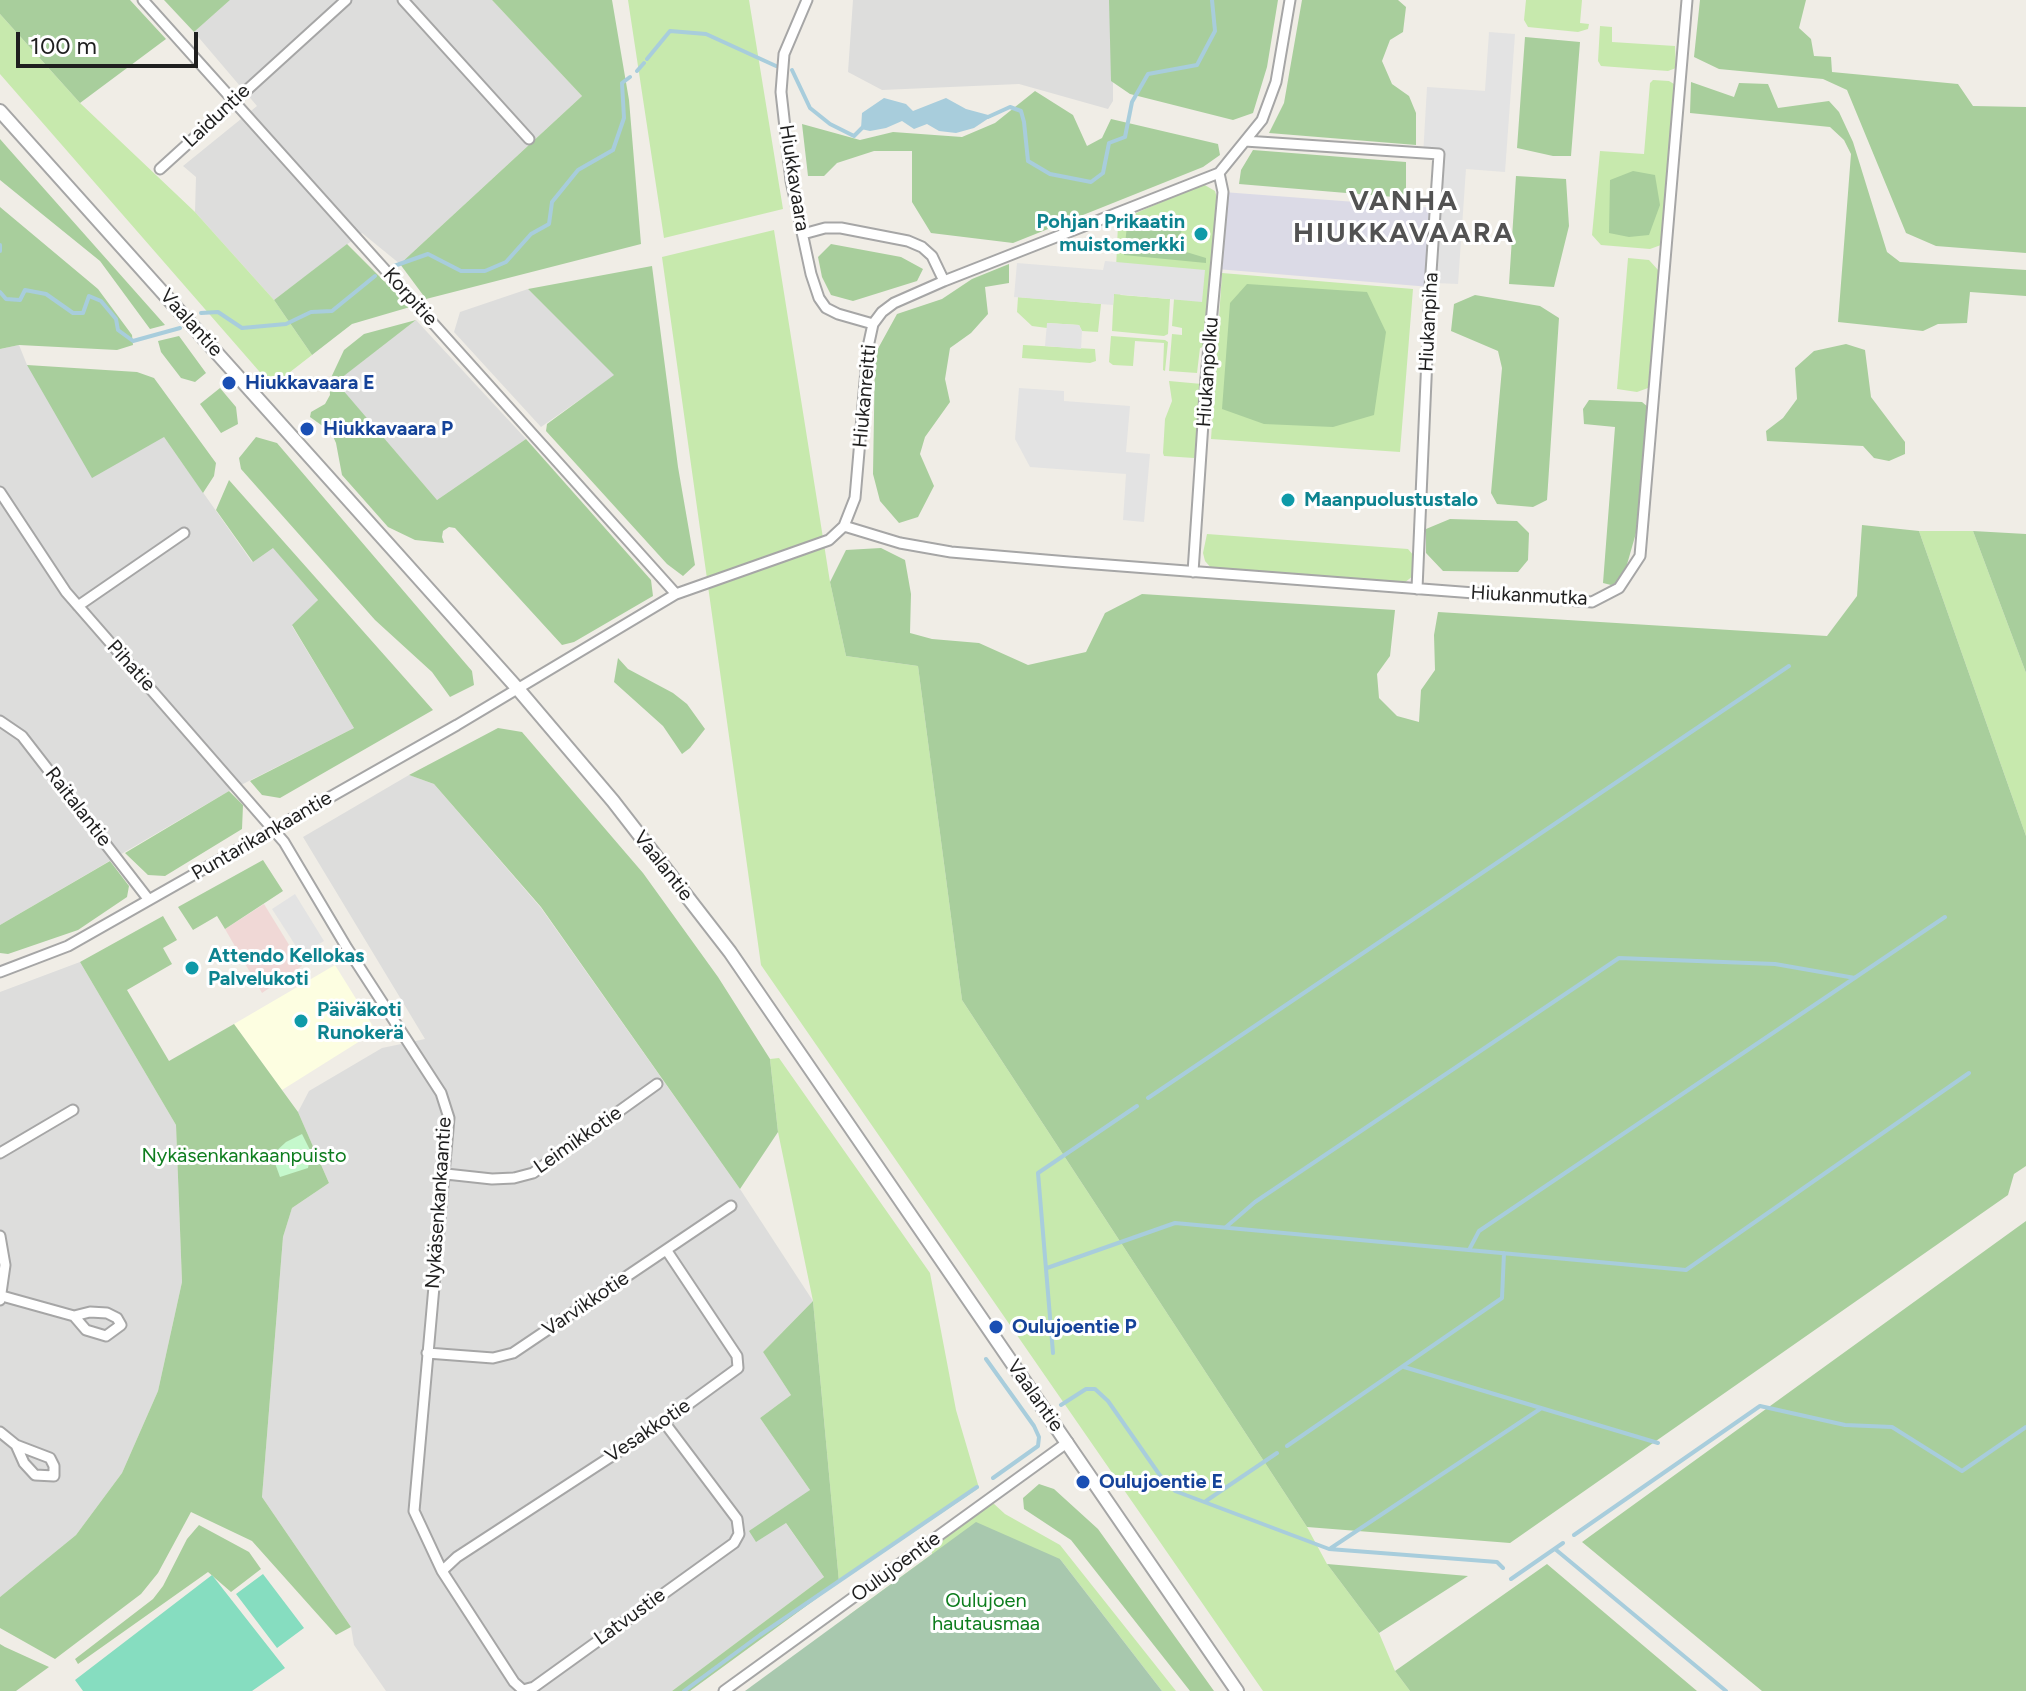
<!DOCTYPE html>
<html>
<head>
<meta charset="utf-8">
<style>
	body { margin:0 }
	#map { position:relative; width:2026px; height:1691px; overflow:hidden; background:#f0ede6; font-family:Figtree,sans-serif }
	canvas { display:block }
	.scale { position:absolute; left:16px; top:32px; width:182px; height:36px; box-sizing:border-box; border:4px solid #1f1f1f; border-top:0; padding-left:10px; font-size:24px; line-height:28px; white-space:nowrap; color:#1f1f1f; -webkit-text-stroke:6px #fff; paint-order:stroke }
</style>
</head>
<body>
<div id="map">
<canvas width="2026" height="1691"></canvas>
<div class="scale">100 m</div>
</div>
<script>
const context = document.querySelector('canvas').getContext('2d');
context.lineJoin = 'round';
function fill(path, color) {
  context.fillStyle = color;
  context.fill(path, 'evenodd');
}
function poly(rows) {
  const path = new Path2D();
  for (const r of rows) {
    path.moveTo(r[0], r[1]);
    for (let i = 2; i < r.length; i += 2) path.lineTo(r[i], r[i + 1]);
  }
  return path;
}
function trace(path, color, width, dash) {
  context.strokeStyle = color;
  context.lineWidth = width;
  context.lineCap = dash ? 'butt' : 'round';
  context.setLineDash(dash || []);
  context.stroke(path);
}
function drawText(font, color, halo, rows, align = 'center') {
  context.font = font + ' Figtree,sans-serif';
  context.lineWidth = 6;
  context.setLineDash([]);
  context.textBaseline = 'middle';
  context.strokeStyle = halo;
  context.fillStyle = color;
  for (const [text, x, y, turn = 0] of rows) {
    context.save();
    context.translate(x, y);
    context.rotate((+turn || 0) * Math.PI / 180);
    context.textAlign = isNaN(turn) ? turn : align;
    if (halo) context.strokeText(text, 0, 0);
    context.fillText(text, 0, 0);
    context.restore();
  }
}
fill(poly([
	[230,0,492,0,582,96,400,264,362,233,274,300,195,212,196,177,183,166,257,106,194,32],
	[853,0,1113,0,1113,101,1108,109,1019,84,882,90,848,72],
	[528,289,615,375,541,427,454,332,460,312],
	[416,320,526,439,437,500,335,382],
	[19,345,27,365,164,437,252,562,273,547,318,600,292,626,354,728,229,791,0,925,0,349],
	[409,775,434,784,541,908,740,1189,813,1301,763,1352,791,1395,760,1418,810,1490,785,1522,824,1577,672,1691,386,1691,354,1645,351,1627,262,1497,283,1237,292,1208,329,1183,298,1112,309,1091,382,1048,425,1039,303,837],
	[80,962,176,1125,182,1282,158,1391,122,1473,76,1535,0,1597,0,992]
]), '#dddddc');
fill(poly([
	[264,904,302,966,262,993,225,929]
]), '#f0d8d6');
fill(poly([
	[335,965,376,1031,282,1090,234,1024]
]), '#fdfee1');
fill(poly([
	[628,0,749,0,783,209,664,238],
	[1526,0,1582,0,1580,23,1589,24,1588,29,1578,32,1528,27,1524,20],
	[0,14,80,103,195,212,274,300,312,355,272,386,0,74],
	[1600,26,1612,27,1612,42,1675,46,1676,68,1668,71,1601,66,1598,61],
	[1653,80,1669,81,1674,84,1661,245,1650,249,1601,245,1592,235,1600,151,1644,154,1650,83],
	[1203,184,1215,191,1217,198,1206,346,1200,348,1197,373,1169,371,1172,334,1182,335,1182,328,1172,326,1174,299,1202,301,1116,269,1118,224,1120,220],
	[774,230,830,582,846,656,918,666,962,1000,1307,1527,1327,1564,1379,1633,1395,1671,1410,1691,1263,1691,761,965,662,257],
	[1628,258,1649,260,1659,271,1648,388,1637,392,1617,389],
	[1222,273,1413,289,1400,452,1211,439],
	[1114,289,1121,295,1170,299,1168,334,1164,336,1112,331],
	[1018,297,1101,304,1098,332,1082,331,1079,325,1047,323,1047,328,1032,326,1017,312],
	[1111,336,1165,340,1168,342,1165,371,1163,370,1164,343,1135,341,1133,366,1113,365,1109,362],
	[1023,345,1095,349,1096,361,1090,363,1022,358],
	[1169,381,1202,384,1197,453,1194,458,1164,456,1163,453,1165,419,1172,401],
	[1919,531,1973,531,2026,673,2026,836],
	[1207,534,1408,549,1414,556,1413,576,1404,583,1212,569,1205,561,1203,553],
	[779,1058,930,1273,956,1410,979,1488,839,1582,813,1301,778,1132,770,1059],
	[993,1503,1005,1514,1060,1545,1176,1691,1162,1691,1060,1559,849,1615,932,1554,932,1548]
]), '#c7e9ad');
fill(poly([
	[0,0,130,0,166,39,80,103,0,14],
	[164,0,230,0,194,32],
	[492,0,612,0,629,100,641,244,426,299,400,264,582,96],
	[1109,0,1278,0,1267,67,1253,113,1233,120,1130,94,1111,81],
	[1302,0,1398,0,1406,7,1403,32,1390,40,1382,61,1392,84,1409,96,1416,113,1416,145,1269,133,1284,103],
	[1700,0,1806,0,1799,28,1811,39,1814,56,1831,57,1832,72,1958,84,1973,106,2026,107,2026,253,1936,246,1906,233,1847,90,1823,79,1719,69,1694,57],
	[1525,37,1580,42,1571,156,1553,156,1517,148],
	[1691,82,1734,97,1739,83,1768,84,1778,108,1829,101,1839,112,1853,142,1887,252,1900,262,2026,270,2026,296,1970,292,1967,323,1938,324,1923,331,1838,322,1851,154,1844,140,1830,127,1690,113],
	[1035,91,1073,115,1087,146,1102,138,1111,119,1218,144,1220,155,1203,167,1013,243,931,233,912,202,912,151,874,151,837,163,824,176,808,176,802,124,860,140,893,132,962,137,995,123],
	[0,139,7,147,165,325,150,329,100,261,0,180],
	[1253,150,1406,162,1406,198,1239,184,1241,170],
	[1633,171,1655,175,1660,205,1649,235,1629,237,1609,233,1610,180],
	[1516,176,1566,179,1569,226,1554,287,1509,284],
	[0,207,98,289,132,335,133,345,117,350,19,345,0,349],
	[1172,215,1183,227,1178,241,1183,251,1206,258,1206,263,1124,255,1127,225],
	[347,244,410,307,352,324,312,355,274,300],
	[831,244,901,257,923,269,917,281,853,301,831,295,822,277,818,257],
	[1009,264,1009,283,985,287,988,314,971,333,950,348,945,379,950,402,925,437,920,454,934,486,918,517,899,523,880,501,873,474,875,354,897,314,942,299,972,279],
	[652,266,678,467,695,565,683,576,667,564,546,431,547,424,614,375,528,289],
	[1247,284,1367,292,1386,332,1374,415,1333,427,1264,424,1222,409,1230,303],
	[1475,295,1540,306,1559,318,1547,500,1533,507,1497,504,1491,493,1502,368,1498,351,1451,331,1454,304],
	[416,320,336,382,437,500,526,439,651,580,653,596,574,642,562,645,455,528,449,527,443,531,442,537,444,543,415,540,388,527,342,475,336,443,331,432,310,417,311,412,325,404,330,395,329,382,344,350,364,334],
	[179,336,206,373,195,382,181,378,161,352,158,341],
	[1846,344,1865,350,1871,397,1905,442,1905,454,1889,461,1874,458,1863,446,1767,441,1766,431,1783,418,1797,399,1795,368,1814,351],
	[27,365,137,372,154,378,216,463,214,476,203,493,164,437,92,478],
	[220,388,236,407,238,424,221,433,200,404],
	[1589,400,1642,402,1648,407,1636,533,1626,568,1616,583,1611,585,1603,583,1615,427,1584,424,1583,409],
	[256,437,277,443,472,671,474,685,450,697,432,672,375,620,241,469,239,458],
	[229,480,433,710,280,798,262,795,250,781,354,728,292,625,318,600,273,548,253,562,216,510],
	[1450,519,1517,521,1529,533,1528,560,1518,572,1443,571,1426,553,1426,529],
	[1862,525,1919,531,2026,836,2026,1166,2014,1174,2008,1195,1510,1543,1307,1527,962,1000,918,666,846,656,830,582,846,550,881,548,905,560,911,594,910,633,932,639,979,643,1028,665,1086,652,1105,613,1142,594,1395,610,1390,656,1377,674,1379,698,1397,716,1419,722,1421,690,1435,670,1434,635,1438,612,1827,636,1857,596],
	[1973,531,2026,534,2026,673],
	[618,658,628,669,673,693,687,704,705,729,690,748,682,754,663,726,614,682],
	[498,728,522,732,643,873,718,977,770,1059,778,1132,740,1189,541,907,434,784,409,775],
	[229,791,243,805,242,829,165,876,148,875,125,853],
	[263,860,283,891,225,929,217,916,193,930,178,907],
	[110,861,129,886,127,897,78,930,8,954,0,953,0,925],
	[163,916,177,940,163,948,172,964,127,990,169,1061,234,1024,298,1112,329,1183,292,1208,283,1237,262,1497,351,1627,336,1635,252,1541,191,1512,158,1573,141,1594,55,1659,0,1628,0,1597,76,1535,122,1473,158,1391,182,1282,176,1125,80,962],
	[2026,1221,2026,1691,1762,1691,1582,1542],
	[813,1301,839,1582,690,1691,672,1691,824,1577,786,1523,756,1542,749,1531,810,1490,760,1418,791,1395,763,1352],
	[1039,1484,1054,1489,1098,1529,1214,1691,1190,1691,1071,1540,1024,1509,1023,1498],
	[199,1525,249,1552,261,1569,231,1592,208,1572,78,1664,75,1659,153,1599,163,1586,187,1539],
	[1327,1564,1468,1576,1379,1633],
	[1547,1564,1697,1691,1410,1691,1395,1671],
	[0,1644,5,1647,49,1667,16,1691,0,1691]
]), '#a8ce9c');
fill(poly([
	[976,1522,1060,1559,1162,1691,745,1691]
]), '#a8c8ae');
fill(poly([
	[302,1134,311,1152,308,1168,280,1177,272,1155,286,1142]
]), '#c5f8cc');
fill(poly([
	[263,1574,304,1628,277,1648,236,1594],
	[212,1575,285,1668,252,1691,83,1691,75,1680]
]), '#86ddc0');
fill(poly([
	[1489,32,1515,34,1505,172,1466,169,1458,284,1434,283,1443,158,1423,156,1427,87,1485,91],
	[1105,261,1205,270,1202,302,1114,294,1113,305,1014,297,1017,263,1103,270],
	[1047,323,1079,325,1082,331,1081,349,1045,346],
	[1019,388,1064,391,1064,401,1130,406,1126,452,1150,454,1144,522,1123,520,1126,474,1030,467,1015,439],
	[295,894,324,941,301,954,272,909]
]), '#e3e3e3');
fill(poly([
	[1223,192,1435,208,1430,287,1217,269]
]), '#dbdae6');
fill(poly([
	[884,98,906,104,913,111,946,98,966,109,992,116,974,128,956,133,939,131,927,124,914,129,902,121,886,128,870,131,861,129,862,113]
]), '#a8cddc');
trace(poly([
	[647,59,670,31,706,34,776,66],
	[792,70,810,108,830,124,854,136,863,127],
	[637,71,644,63],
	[988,117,1010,107,1021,111,1024,122,1028,161,1050,174,1091,182,1103,173,1109,143,1125,137,1132,102,1148,74,1197,65,1215,31,1212,0],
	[0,245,0,251],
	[394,266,428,254,461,271,485,271,506,262,531,234,549,224,552,202,578,170,613,150,624,118,622,83,630,77],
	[0,292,6,299,20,300,25,290,46,294,73,313,83,313,89,296,101,301,116,319,118,330,133,341,180,328],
	[201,313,218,312,242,328,286,324,311,312,332,311,375,276],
	[1148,1098,1789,666],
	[1226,1227,1255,1202,1619,958,1775,964,1855,978],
	[1469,1250,1479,1231,1945,917],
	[1047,1268,1175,1223,1686,1270,1969,1073],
	[1053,1353,1038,1173,1137,1106],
	[986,1359,1034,1426,1039,1437,1038,1446,993,1478],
	[1404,1367,1658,1443],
	[1061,1405,1086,1389,1095,1389,1108,1401,1159,1474,1175,1491,1329,1549,1497,1562,1503,1568],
	[1287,1446,1502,1298,1504,1253],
	[1206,1501,1277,1453],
	[1574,1535,1760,1406,1845,1425,1892,1427,1962,1471,2026,1427],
	[1331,1548,1540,1409],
	[1555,1549,1726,1691],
	[1511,1579,1563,1543],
	[684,1691,760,1635,977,1487]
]), '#a8cddc', 4);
const minor = poly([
	[143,0,676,594],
	[403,0,529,139],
	[807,0,784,54,781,92,791,181,811,274,819,298,826,308,838,314,873,324],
	[1245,141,1439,154,1430,287,1417,589],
	[160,169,346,0],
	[803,234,825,228,841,228,908,241,922,247,932,256,944,281],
	[0,492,66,592,284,842,347,948,441,1093,449,1118,414,1511,442,1571,514,1682,523,1690,534,1687,734,1543,739,1534,737,1519,664,1422],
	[844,526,900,543,951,552,1069,562,1592,602,1619,588,1640,556,1687,0],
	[1193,572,1206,378,1223,192,1219,173],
	[78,606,184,533],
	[0,721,22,736,149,900],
	[0,972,68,946,457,725,676,594,829,540,844,526,855,498,868,347,873,324,882,312,894,303,944,281,1219,173,1262,120,1276,82,1290,0],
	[0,1153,73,1110],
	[446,1174,492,1179,514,1178,533,1173,657,1084],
	[0,1236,5,1265,0,1300],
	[2,1296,74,1316,86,1330,106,1336,121,1325,117,1318,107,1313,90,1312,74,1316],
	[427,1353,493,1358,513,1353,731,1206],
	[0,1432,16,1445,50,1458,54,1466,54,1476,35,1475,24,1463,16,1445],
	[442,1571,457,1557,664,1422,738,1368,737,1356,667,1251],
	[724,1691,1068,1442]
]);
const tertiary = poly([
	[0,111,518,689,613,801,730,952,1237,1691]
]);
trace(minor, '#a6a6a6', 13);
trace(tertiary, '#a6a6a6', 16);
trace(minor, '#fff', 9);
trace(tertiary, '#fff', 12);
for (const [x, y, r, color] of [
	[1201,234,8,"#0f9aa8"],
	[229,383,8,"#1a4fb4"],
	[307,429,8,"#1a4fb4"],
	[1288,500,8,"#0f9aa8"],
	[192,968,8,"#0f9aa8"],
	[301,1021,8,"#0f9aa8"],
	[996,1327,8,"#1a4fb4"],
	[1083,1482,8,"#1a4fb4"]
]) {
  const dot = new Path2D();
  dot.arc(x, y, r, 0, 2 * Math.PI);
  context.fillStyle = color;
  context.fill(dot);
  trace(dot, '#fff', 3);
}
drawText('20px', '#1f1f1f', '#fff', [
	["Laiduntie",217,116,-43],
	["Hiukkavaara",794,178,81],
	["Korpitie",410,297,48],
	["Hiukanpiha",1429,322,-87],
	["Vaalantie",191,323,48],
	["Hiukanpolku",1208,372,-86],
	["Hiukanreitti",865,396,-85],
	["Hiukanmutka",1529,596,3],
	["Pihatie",131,666,48],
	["Raitalantie",78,807,52],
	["Puntarikankaantie",262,836,-30],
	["Vaalantie",663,866,52],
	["Leimikkotie",578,1140,-35],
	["Nykäsenkankaantie",439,1203,-86],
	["Varvikkotie",586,1304,-34],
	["Vaalantie",1035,1396,55],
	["Vesakkotie",648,1431,-34],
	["Oulujoentie",896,1567,-36],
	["Latvustie",630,1617,-36]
]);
drawText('bold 20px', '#0d838f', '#fff', [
	["Pohjan Prikaatin",1185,222,"right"],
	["muistomerkki",1185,245,"right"],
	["Maanpuolustustalo",1304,500],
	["Attendo Kellokas",208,956],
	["Palvelukoti",208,979],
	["Päiväkoti",317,1010],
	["Runokerä",317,1033]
], 'left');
drawText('bold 20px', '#164399', '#fff', [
	["Hiukkavaara E",245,383],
	["Hiukkavaara P",323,429],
	["Oulujoentie P",1012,1327],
	["Oulujoentie E",1099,1482]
], 'left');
drawText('20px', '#0e7d1e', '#fff', [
	["Nykäsenkankaanpuisto",244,1156],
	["Oulujoen",986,1601],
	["hautausmaa",986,1624]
]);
context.letterSpacing = '2px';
drawText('bold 28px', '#525252', '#fff', [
	["VANHA",1404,202],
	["HIUKKAVAARA",1404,234]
]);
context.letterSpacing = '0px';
</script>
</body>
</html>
